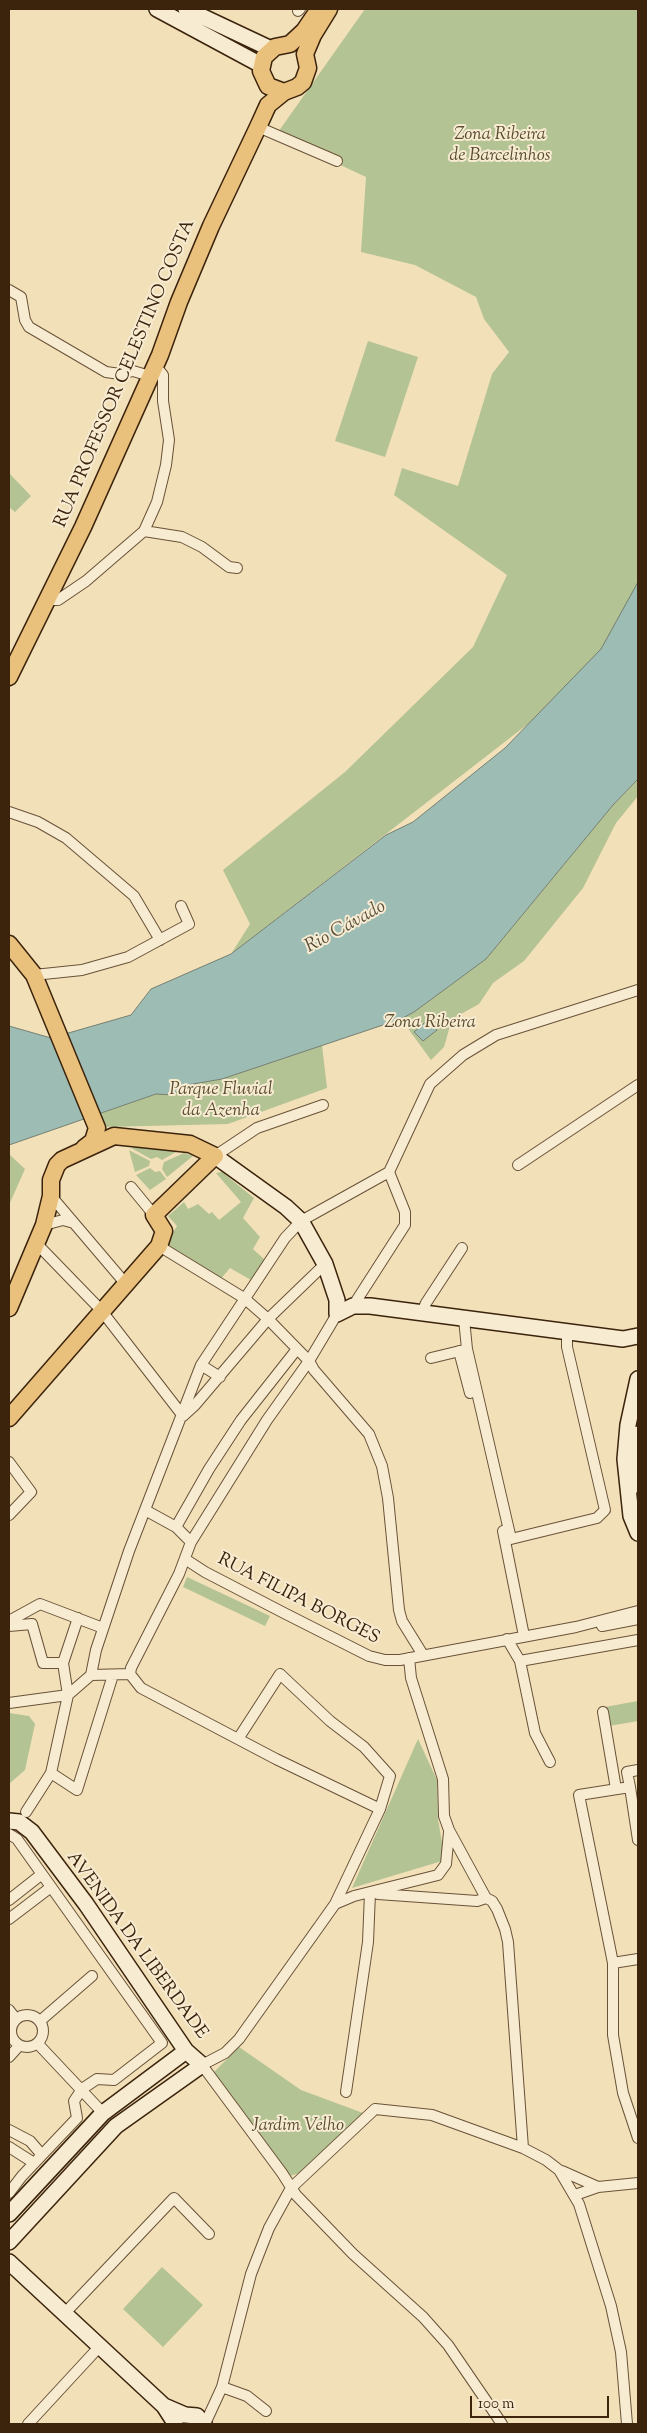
<!DOCTYPE html>
<html>
<head>
<meta charset="utf-8">
<style>
	body { margin:0 }
	#map { position:relative; width:647px; height:2433px; overflow:hidden; background:#f2e0b9; font-family:"Sorts Mill Goudy",serif }
	canvas { display:block }
	.frame { position:absolute; inset:0; border:10px solid #3b230c; pointer-events:none }
	.scale { position:absolute; left:470px; top:2396px; width:139px; height:22px; box-sizing:border-box; border:2px solid #3b230c; border-top:0; padding-left:6px; font-size:15px; line-height:18px; white-space:nowrap; color:#3b230c; -webkit-text-stroke:4px #f7ebd2; paint-order:stroke }
</style>
</head>
<body>
<div id="map">
<canvas width="647" height="2433"></canvas>
<div class="frame"></div>
<div class="scale">100 m</div>
</div>
<script>
const context = document.querySelector('canvas').getContext('2d');
context.lineJoin = 'round';
function fill(path, color) {
  context.fillStyle = color;
  context.fill(path, 'evenodd');
}
function poly(rows) {
  const path = new Path2D();
  for (const r of rows) {
    if (r.length === 3) {
      path.moveTo(r[0] + r[2], r[1]);
      path.arc(r[0], r[1], r[2], 0, 2 * Math.PI);
      continue;
    }
    path.moveTo(r[0], r[1]);
    for (let i = 2; i < r.length; i += 2) path.lineTo(r[i], r[i + 1]);
  }
  return path;
}
function trace(path, color, width, dash) {
  context.strokeStyle = color;
  context.lineWidth = width;
  context.lineCap = dash ? 'butt' : 'round';
  context.setLineDash(dash || []);
  context.stroke(path);
}
function drawText(font, color, halo, rows, align = 'center') {
  context.font = font + ' "Sorts Mill Goudy",serif';
  context.lineWidth = 4;
  context.setLineDash([]);
  context.textBaseline = 'middle';
  context.strokeStyle = halo;
  context.fillStyle = color;
  for (const [text, x, y, turn = 0] of rows) {
    context.save();
    context.translate(x, y);
    context.rotate((+turn || 0) * Math.PI / 180);
    context.textAlign = isNaN(turn) ? turn : align;
    if (halo) context.strokeText(text, 0, 0);
    context.fillText(text, 0, 0);
    context.restore();
  }
}
fill(poly([
	[365,9,638,9,638,607,617,655,231,954,250,924,223,870,345,772,473,647,507,575,394,495,402,468,458,486,492,374,509,352,484,319,476,297,415,265,361,252,366,177,276,135],
	[368,341,418,357,385,457,335,441],
	[9,473,31,496,15,512,9,507],
	[638,779,638,796,616,823,583,888,524,961,493,983,479,1004,452,1019,444,1047,431,1060,401,1019,414,1012,486,959,613,805],
	[322,1045,327,1088,228,1124,104,1127,96,1115,156,1094,173,1095,187,1085,222,1079],
	[136,1147,178,1151,162,1160,157,1157,151,1159,131,1148],
	[129,1150,150,1161,149,1166,135,1172],
	[184,1153,193,1156,167,1177,162,1169,164,1162],
	[9,1154,25,1169,9,1205],
	[150,1168,155,1172,160,1171,166,1179,150,1190,136,1175],
	[222,1172,254,1198,243,1218,260,1237,253,1249,265,1260,251,1280,230,1268,219,1281,164,1247,177,1226,168,1216,184,1202,188,1209,198,1204,209,1214,212,1212,219,1220,241,1202,216,1173],
	[187,1577,270,1616,265,1626,183,1587],
	[638,1701,638,1721,609,1726,605,1707],
	[9,1713,29,1716,35,1724,25,1770,9,1784],
	[418,1739,437,1780,438,1819,443,1849,442,1861,352,1888],
	[239,2047,301,2090,363,2113,300,2173,290,2176,264,2139,212,2074],
	[162,2267,203,2305,163,2347,123,2309]
]), '#b4c394');
const water = poly([
	[638,582,638,779,613,805,486,959,414,1012,401,1019,222,1079,187,1085,173,1095,156,1094,9,1145,9,1026,51,1038,131,1015,151,989,231,954,386,835,413,822,505,748,601,649,638,582],
	[430,1018,437,1030,423,1041,414,1032,430,1018]
]);
fill(water, '#9cbcb4');
trace(water, '#757f71', 1);
const street = poly([
	[298,11,300,9],
	[258,127,337,161],
	[9,290,21,297,25,320,29,327,106,372,120,374,133,371,150,376],
	[144,531,182,537,202,547,229,567,237,568],
	[48,600,58,600,86,581,144,531,157,502,166,465,169,440,163,401,163,375,155,365],
	[9,812,38,822,66,838,113,878,134,896,160,940],
	[34,975,82,970,128,957,189,924,181,906],
	[215,1156,257,1128,323,1105],
	[518,1165,638,1085],
	[389,1172,430,1084,463,1055,496,1035,638,990],
	[131,1187,154,1215],
	[51,1196,125,1283],
	[44,1225,63,1220,74,1223],
	[36,1243,101,1310,183,1416],
	[159,1246,244,1298,268,1319,309,1361,314,1370,369,1434,382,1466,388,1498,399,1610,402,1621,423,1655],
	[353,1306,405,1225,405,1212,389,1172],
	[337,1314,309,1361,267,1420,191,1542,179,1574,131,1668,130,1674,141,1688,276,1759,380,1809],
	[421,1314,426,1303,462,1248],
	[464,1319,467,1349,511,1539,597,1518,605,1510,567,1347,567,1331],
	[459,1351,470,1393],
	[431,1358,464,1350],
	[201,1365,220,1377],
	[183,1416,195,1405,268,1319,325,1264],
	[9,1462,31,1492,9,1515],
	[145,1510,176,1527,191,1542],
	[176,1527,209,1469,241,1420,297,1349],
	[503,1531,524,1636],
	[185,1559,205,1572,284,1613,369,1656,385,1660,400,1660,576,1627,638,1611],
	[9,1621,40,1604,103,1628],
	[9,1626,32,1624,43,1663,63,1663,68,1695,51,1773,77,1790,113,1675],
	[602,1626,638,1619],
	[507,1639,520,1661,535,1733,550,1762],
	[409,1658,411,1678,443,1779,444,1816,449,1830,486,1898,492,1901,497,1909,505,1929,508,1942,523,2148],
	[520,1661,638,1640],
	[63,1663,78,1618],
	[91,1675,96,1650,129,1551,201,1365,285,1238,301,1221,389,1172],
	[9,1703,68,1695,91,1675,130,1674],
	[603,1712,616,1789],
	[238,1739,280,1674,330,1721,364,1747,390,1776,380,1809,335,1904,239,2039,225,2053,202,2065,282,2173,296,2195,353,2254,423,2317,448,2345,502,2424],
	[638,1770,627,1772,630,1787,579,1795,613,1963,613,2035,623,2093,638,2138],
	[630,1787,638,1840],
	[26,1812,51,1773],
	[9,1834,17,1839,162,2043,114,2080,97,2079,82,2089,74,2101,77,2118,22,2176,9,2193],
	[378,1894,477,1901,486,1898],
	[9,1900,42,1874],
	[335,1904,354,1896,438,1875,446,1864,449,1832],
	[9,1919,51,1887],
	[613,1963,638,1959],
	[9,2010,16,2019],
	[27,2031,16],
	[40,2021,92,1976],
	[38,2044,103,2113],
	[9,2057,19,2046],
	[346,2092,368,1942,370,1893],
	[9,2130,30,2141,42,2155],
	[9,2147,34,2163],
	[562,2171,598,2187,638,2183],
	[575,2195,598,2187],
	[64,2314,174,2198,209,2234],
	[222,2387,247,2396,266,2411],
	[28,2424,100,2346],
	[205,2424,222,2387,251,2274,269,2228,291,2188,375,2109,432,2115,523,2148,546,2160,559,2170,579,2204,611,2306,621,2352,627,2424]
]);
const secondary = poly([
	[157,9,261,65],
	[186,9,271,49],
	[215,1156,286,1207,301,1221,325,1264,337,1300,337,1314,353,1306,370,1306,623,1339,638,1336],
	[638,1379,628,1425,625,1459,631,1516,638,1533],
	[638,1434,636,1455,638,1485],
	[9,1821,19,1822,32,1832,86,1904,186,2051,202,2065,116,2126,9,2242],
	[9,2214,103,2113,186,2051],
	[9,2262,164,2406,175,2423],
	[164,2406,185,2415,197,2416,204,2424]
]);
const primary = poly([
	[319,9,304,31,290,44,275,47,264,57,261,71,268,86,284,92,297,87,303,82,308,68,305,54,313,35,329,9],
	[9,677,83,527,160,355,179,302,211,226,258,127,268,105,284,92],
	[9,944,34,975,97,1128,93,1141,84,1148],
	[9,1308,44,1225,51,1196,51,1180,57,1165,62,1160,114,1136,190,1144,215,1156,154,1215,164,1231,159,1246,9,1418]
]);
trace(street, '#695237', 12);
trace(secondary, '#3b230c', 18);
trace(primary, '#3b230c', 19);
trace(street, '#f7ebd2', 10);
trace(secondary, '#f7ebd2', 15);
trace(primary, '#e9c07c', 16);
drawText('italic 18px', '#594b2e', '#f7ebd2', [
	["Zona Ribeira",500,136],
	["de Barcelinhos",500,157],
	["Zona Ribeira",430,1024],
	["Parque Fluvial",221,1091],
	["da Azenha",221,1112],
	["Jardim Velho",298,2127]
]);
drawText('18px', '#3b230c', '#f7ebd2', [
	["RUA PROFESSOR CELESTINO COSTA",126,374,-67],
	["RUA FILIPA BORGES",298,1600,27],
	["AVENIDA DA LIBERDADE",136,1946,54]
]);
drawText('italic 19px', '#58513e', '#f7ebd2', [
	["Rio Cávado",346,928,-29]
]);
</script>
</body>
</html>
